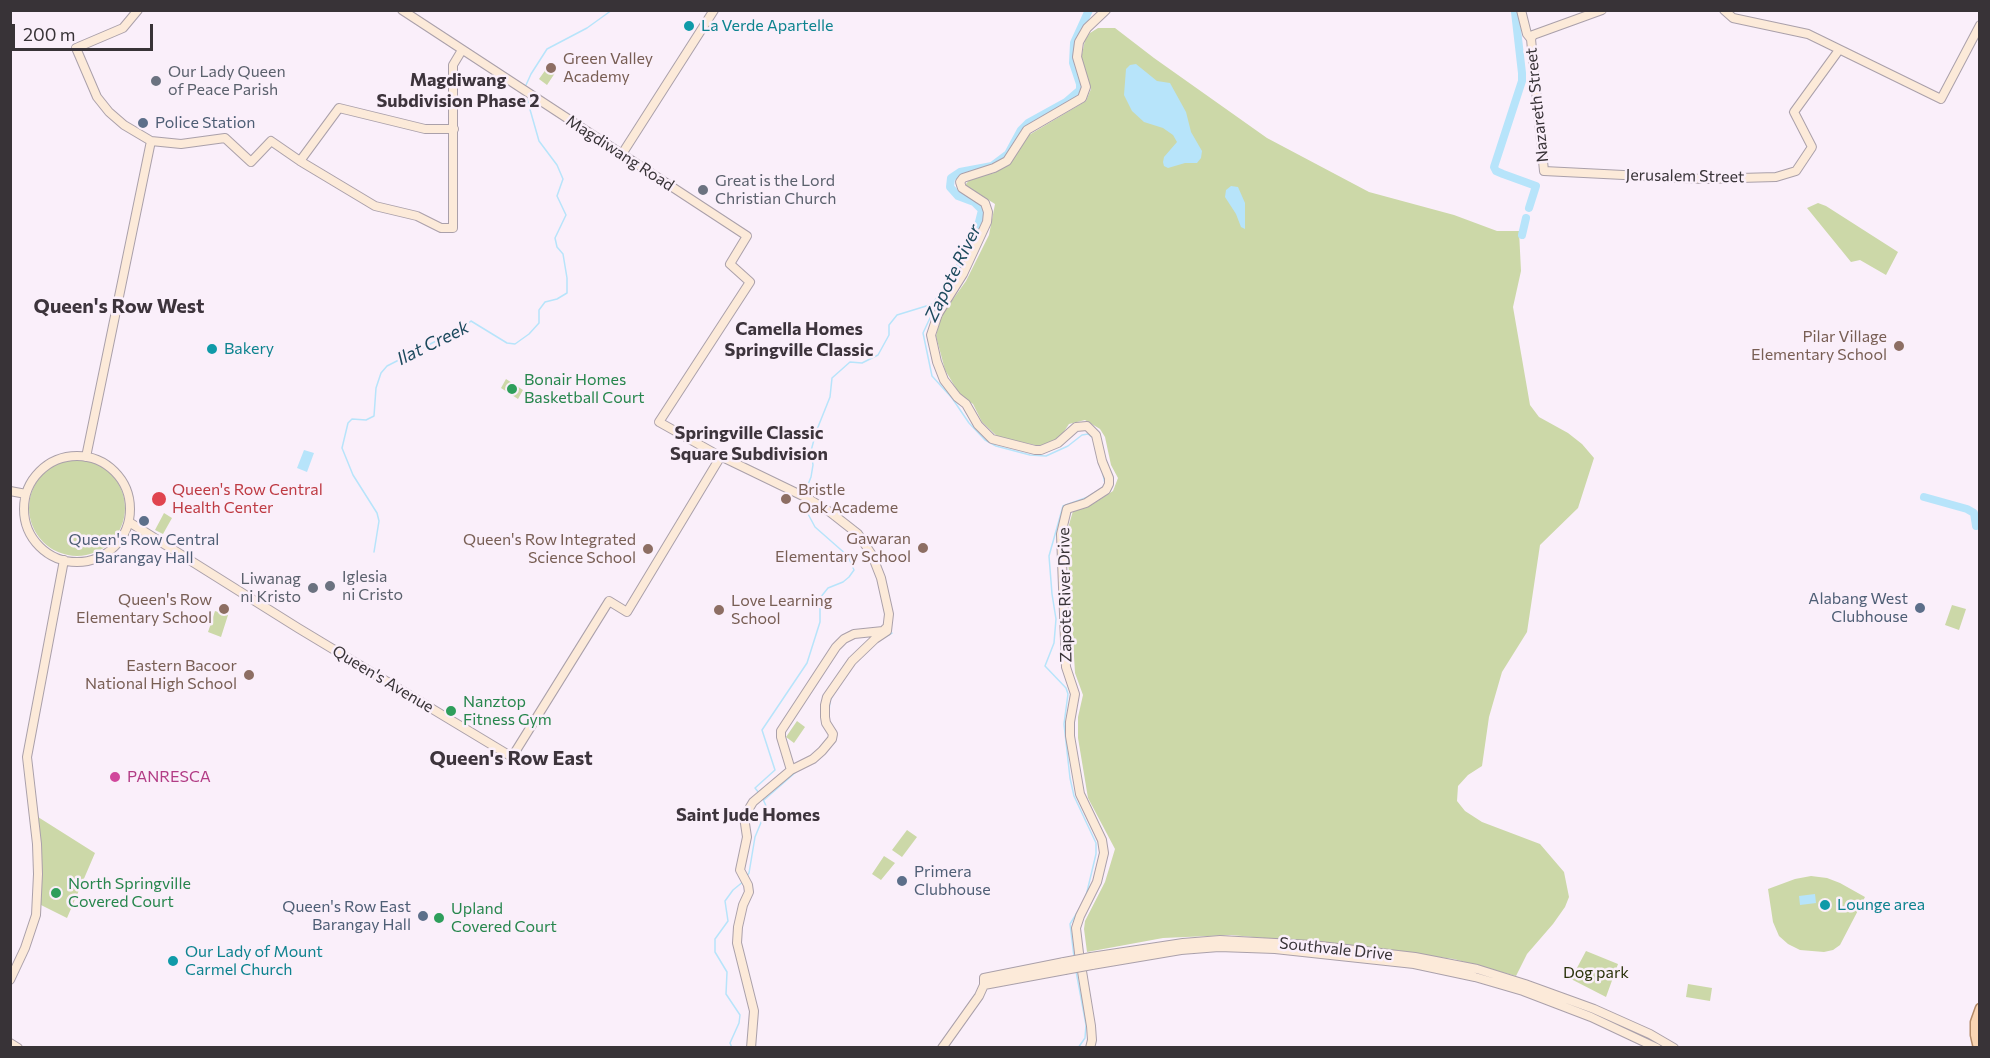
<!DOCTYPE html>
<html>
<head>
<meta charset="utf-8">
<style>
	body { margin:0 }
	#map { position:relative; width:1990px; height:1058px; overflow:hidden; background:#faeffa; font-family:Commissioner,sans-serif }
	canvas { display:block }
	.frame { position:absolute; inset:0; border:12px solid #383337; pointer-events:none }
	.scale { position:absolute; left:12px; top:24px; width:141px; height:27px; box-sizing:border-box; border:3px solid #383337; border-top:0; padding-left:8px; font-size:18px; line-height:21px; white-space:nowrap; color:#383337; -webkit-text-stroke:4px #faeffa; paint-order:stroke }
</style>
</head>
<body>
<div id="map">
<canvas width="1990" height="1058"></canvas>
<div class="frame"></div>
<div class="scale">200 m</div>
</div>
<script>
const context = document.querySelector('canvas').getContext('2d');
context.lineJoin = 'round';
function fill(path, color) {
  context.fillStyle = color;
  context.fill(path, 'evenodd');
}
function poly(rows) {
  const path = new Path2D();
  for (const r of rows) {
    if (r.length === 3) {
      path.moveTo(r[0] + r[2], r[1]);
      path.arc(r[0], r[1], r[2], 0, 2 * Math.PI);
      continue;
    }
    path.moveTo(r[0], r[1]);
    for (let i = 2; i < r.length; i += 2) path.lineTo(r[i], r[i + 1]);
  }
  return path;
}
function trace(path, color, width, dash) {
  context.strokeStyle = color;
  context.lineWidth = width;
  context.lineCap = dash ? 'butt' : 'round';
  context.setLineDash(dash || []);
  context.stroke(path);
}
function drawText(font, color, halo, rows, align = 'center') {
  context.font = font + ' Commissioner,sans-serif';
  context.lineWidth = 5;
  context.setLineDash([]);
  context.textBaseline = 'middle';
  context.strokeStyle = halo;
  context.fillStyle = color;
  for (const [text, x, y, turn = 0] of rows) {
    context.save();
    context.translate(x, y);
    context.rotate((+turn || 0) * Math.PI / 180);
    context.textAlign = isNaN(turn) ? turn : align;
    if (halo) context.strokeText(text, 0, 0);
    context.fillText(text, 0, 0);
    context.restore();
  }
}
fill(poly([
	[1098,28,1115,28,1154,58,1267,138,1369,192,1454,215,1497,231,1519,231,1521,271,1513,307,1530,405,1539,417,1568,433,1582,444,1594,458,1578,508,1540,545,1527,632,1502,672,1489,717,1482,766,1468,775,1458,786,1457,801,1465,811,1482,822,1540,844,1564,872,1569,897,1565,907,1553,924,1527,954,1516,976,1454,959,1342,945,1231,935,1163,938,1087,952,1084,929,1085,921,1105,882,1115,849,1088,798,1078,738,1078,717,1083,695,1075,673,1067,541,1068,528,1073,511,1093,504,1113,491,1118,478,1111,465,1105,437,1100,429,1085,420,1069,424,1059,439,1044,447,998,437,982,422,973,404,960,395,945,370,936,336,941,316,966,281,989,235,995,204,965,185,973,176,994,173,1012,161,1029,135,1086,101,1091,89,1081,59,1085,40,1090,33],
	[549,65,557,70,547,85,539,79],
	[1818,203,1826,206,1898,252,1886,275,1860,260,1851,262,1807,208],
	[506,379,523,390,518,399,501,388],
	[77,508,48],
	[164,513,172,518,163,534,155,530],
	[1952,605,1966,609,1959,630,1945,625],
	[215,611,228,615,221,637,208,632],
	[797,721,805,727,794,743,786,737],
	[38,817,95,853,67,918,41,905,41,859],
	[907,830,917,837,902,857,892,850],
	[884,856,895,863,881,880,872,874],
	[1811,876,1827,878,1840,883,1865,897,1840,945,1833,950,1824,952,1800,950,1788,944,1779,936,1773,922,1768,889,1795,879],
	[1586,951,1618,964,1606,997,1571,979],
	[1688,984,1712,988,1710,1001,1686,997]
]), '#ccd8a8');
fill(poly([
	[1136,64,1157,81,1170,83,1186,112,1191,132,1202,151,1201,158,1197,163,1185,163,1168,168,1164,166,1163,162,1164,157,1177,142,1173,135,1163,128,1144,122,1132,111,1124,95,1126,69,1130,65],
	[1231,186,1238,187,1245,203,1245,229,1241,227,1236,214,1225,197,1226,190],
	[304,450,314,453,307,472,297,468],
	[1815,894,1816,903,1800,905,1799,896]
]), '#b7e4fa');
trace(poly([
	[526,85,531,74,547,49,587,28,612,10],
	[937,303,923,333,932,376,952,398,969,423,985,440,996,446,1030,455,1046,456,1068,446,1082,435,1088,434,1093,438],
	[805,492,811,477,813,465,811,451,816,432,830,397,832,378,850,362,862,363,878,355,889,335,889,325,897,315,936,303],
	[374,552,379,521,377,513,353,475,342,448,348,423,352,419,366,420,374,416,376,388,381,373,387,366,444,337,453,337,471,321,507,343,515,344,529,334,539,323,539,310,545,302,557,299,567,293,567,278,563,254,557,247,555,238,566,215,557,196,563,179,557,165,539,141,527,99],
	[885,637,892,633],
	[829,711,830,701,834,693],
	[759,793,755,788,775,770,762,730,807,663,820,622,820,598,828,588,843,582,849,577,854,570,848,556,815,527,807,512],
	[764,800,796,772],
	[746,877,749,873,755,837,767,808,762,797],
	[1086,896,1096,854,1096,843,1074,796,1070,778,1064,724,1068,694,1066,688,1045,666,1054,643,1056,619,1052,594,1049,556,1063,506,1088,497,1102,488,1105,484,1103,474],
	[1074,957,1070,924,1080,908],
	[1076,971,1086,1025,1085,1038,1078,1048],
	[732,1048,730,1043,739,1023,740,1015,726,994,727,972,715,952,715,939,728,921,725,901,733,890,744,881]
]), '#b7e4fa', 1.5);
trace(poly([
	[1515,12,1522,73,1522,81,1494,167,1496,171,1503,174,1536,186,1529,208],
	[1522,235,1526,218],
	[937,303,961,264,979,222,982,210,974,202,958,196,950,187,951,178,960,172,992,166,1008,154,1021,130,1028,123,1066,102,1080,90,1080,84,1073,63,1074,43,1089,10],
	[1924,497,1967,509,1974,513,1976,526,1980,523]
]), '#b7e4fa', 8);
const secondary = poly([
	[138,10,123,28,76,48,97,97,109,112,124,125,151,141,181,144,225,138,251,162,271,141,300,161,375,206,417,216,441,228,453,228,453,65,462,50],
	[402,10,747,236,730,264,750,282,659,422,716,454,807,498,830,512,858,534,872,555,881,578,889,614,887,631,875,639,852,661,827,697,825,705,825,717,826,723,833,734,832,739,822,751,813,759,791,770,753,802,744,817,747,837,740,870,748,885,749,892,743,905,738,927,737,943,754,1011,751,1048],
	[1521,10,1527,34,1531,39,1544,171,1703,179,1776,177,1796,171,1812,147,1794,112,1839,50],
	[1724,10,1733,18,1808,34,1941,99,1980,25],
	[1531,39,1533,35,1602,10],
	[622,154,714,10],
	[300,161,339,108,425,129,454,129],
	[77,509,53],
	[86,457,151,141],
	[10,491,26,494],
	[129,522,298,628,512,757,609,601,627,612,721,456],
	[791,770,781,737,781,731,836,647,844,639,854,634,883,631,886,628],
	[1091,957,1183,943,1220,940,1312,945,1415,957,1477,969,1525,984,1594,1009,1650,1034,1674,1048],
	[1092,965,1181,950,1219,947,1275,949,1414,964,1475,977,1523,991,1591,1017,1657,1048],
	[10,980,25,948,36,915,38,874,37,844,27,757,64,560],
	[984,985,1065,970],
	[10,1043,18,1048],
	[942,1048,979,996,984,985,984,978,1064,962],
	[1090,1048,1092,1040,1091,1026,1079,953,1076,928,1080,916,1097,882,1104,853,1102,840,1080,794,1070,736,1070,722,1075,694,1066,667,1061,534,1067,509,1086,503,1106,490,1109,484,1109,478,1102,461,1096,435,1087,426,1076,427,1058,443,1041,450,1035,450,992,439,978,425,966,404,957,397,944,380,937,362,931,335,938,314,963,274,987,222,988,212,985,203,962,188,960,182,963,178,994,168,1007,161,1027,130,1082,98,1086,87,1077,57,1079,42,1087,28,1106,10]
]);
const primary = poly([
	[1978,1048,1975,1035,1975,1022,1980,1008]
]);
trace(secondary, '#aaa0aa', 10);
trace(primary, '#b38a67', 11);
trace(secondary, '#fcead9', 8);
trace(primary, '#f9d5b3', 8);
const secondaryBridge = poly([
	[1064,962,1091,957],
	[1065,970,1092,965]
]);
trace(secondaryBridge, '#aaa0aa', 10, []);
trace(secondaryBridge, '#fcead9', 8);
for (const [x, y, r, color] of [
	[689,26,6,"#0f9aa8"],
	[551,68,6,"#8d6e63"],
	[156,81,6,"#6b7280"],
	[143,123,6,"#5c6f8a"],
	[703,190,6,"#6b7280"],
	[1899,346,6,"#8d6e63"],
	[212,349,6,"#0f9aa8"],
	[512,389,6,"#2e9e5b"],
	[159,499,8,"#e0444e"],
	[786,499,6,"#8d6e63"],
	[144,521,6,"#5c6f8a"],
	[923,548,6,"#8d6e63"],
	[648,549,6,"#8d6e63"],
	[330,586,6,"#6b7280"],
	[313,588,6,"#6b7280"],
	[1920,608,6,"#5c6f8a"],
	[224,609,6,"#8d6e63"],
	[719,610,6,"#8d6e63"],
	[249,675,6,"#8d6e63"],
	[451,711,6,"#2e9e5b"],
	[115,777,6,"#d1479c"],
	[902,881,6,"#5c6f8a"],
	[56,893,6,"#2e9e5b"],
	[1825,905,6,"#0f9aa8"],
	[423,916,6,"#5c6f8a"],
	[439,918,6,"#2e9e5b"],
	[173,961,6,"#0f9aa8"]
]) {
  const dot = new Path2D();
  dot.arc(x, y, r, 0, 2 * Math.PI);
  context.fillStyle = color;
  context.fill(dot);
  trace(dot, '#faeffa', 2);
}
drawText('16px', '#0d838f', '#faeffa', [
	["La Verde Apartelle",701,26],
	["Bakery",224,349],
	["Lounge area",1837,905],
	["Our Lady of Mount",185,952],
	["Carmel Church",185,970]
], 'left');
drawText('16px', '#785e54', '#faeffa', [
	["Green Valley",563,59,"left"],
	["Academy",563,77,"left"],
	["Pilar Village",1887,337],
	["Elementary School",1887,355],
	["Bristle",798,490,"left"],
	["Oak Academe",798,508,"left"],
	["Gawaran",911,539],
	["Elementary School",911,557],
	["Queen's Row Integrated",636,540],
	["Science School",636,558],
	["Queen's Row",212,600],
	["Elementary School",212,618],
	["Love Learning",731,601,"left"],
	["School",731,619,"left"],
	["Eastern Bacoor",237,666],
	["National High School",237,684]
], 'right');
drawText('16px', '#5b616d', '#faeffa', [
	["Our Lady Queen",168,72],
	["of Peace Parish",168,90],
	["Great is the Lord",715,181],
	["Christian Church",715,199],
	["Iglesia",342,577],
	["ni Cristo",342,595],
	["Liwanag",301,579,"right"],
	["ni Kristo",301,597,"right"]
], 'left');
drawText('16px', '#383337', '#faeffa', [
	["Nazareth Street",1537,105,-96],
	["Magdiwang Road",620,153,33],
	["Jerusalem Street",1685,176,1],
	["Zapote River Drive",1065,595,-91],
	["Queen's Avenue",383,679,31],
	["Southvale Drive",1336,949,6]
]);
drawText('16px', '#4e5e75', '#faeffa', [
	["Police Station",155,123],
	["Queen's Row Central",144,540,"center"],
	["Barangay Hall",144,558,"center"],
	["Alabang West",1908,599,"right"],
	["Clubhouse",1908,617,"right"],
	["Primera",914,872],
	["Clubhouse",914,890],
	["Queen's Row East",411,907,"right"],
	["Barangay Hall",411,925,"right"]
], 'left');
drawText('16px', '#27864d', '#faeffa', [
	["Bonair Homes",524,380],
	["Basketball Court",524,398],
	["Nanztop",463,702],
	["Fitness Gym",463,720],
	["North Springville",68,884],
	["Covered Court",68,902],
	["Upland",451,909],
	["Covered Court",451,927]
], 'left');
drawText('16px', '#be3a42', '#faeffa', [
	["Queen's Row Central",172,490],
	["Health Center",172,508]
], 'left');
drawText('16px', '#b23c85', '#faeffa', [
	["PANRESCA",127,777]
], 'left');
drawText('16px', '#2a320a', '#faeffa', [
	["Dog park",1596,973]
]);
drawText('bold 18px', '#3d343c', '#faeffa', [
	["Magdiwang",458,80],
	["Subdivision Phase 2",458,101],
	["Camella Homes",799,329],
	["Springville Classic",799,350],
	["Springville Classic",749,433],
	["Square Subdivision",749,454],
	["Saint Jude Homes",748,815]
]);
drawText('italic 18px', '#1c495d', '#faeffa', [
	["Zapote River",953,273,-64],
	["Ilat Creek",433,343,-26]
]);
drawText('bold 20px', '#3d343c', '#faeffa', [
	["Queen's Row West",119,306],
	["Queen's Row East",511,758]
]);
</script>
</body>
</html>
